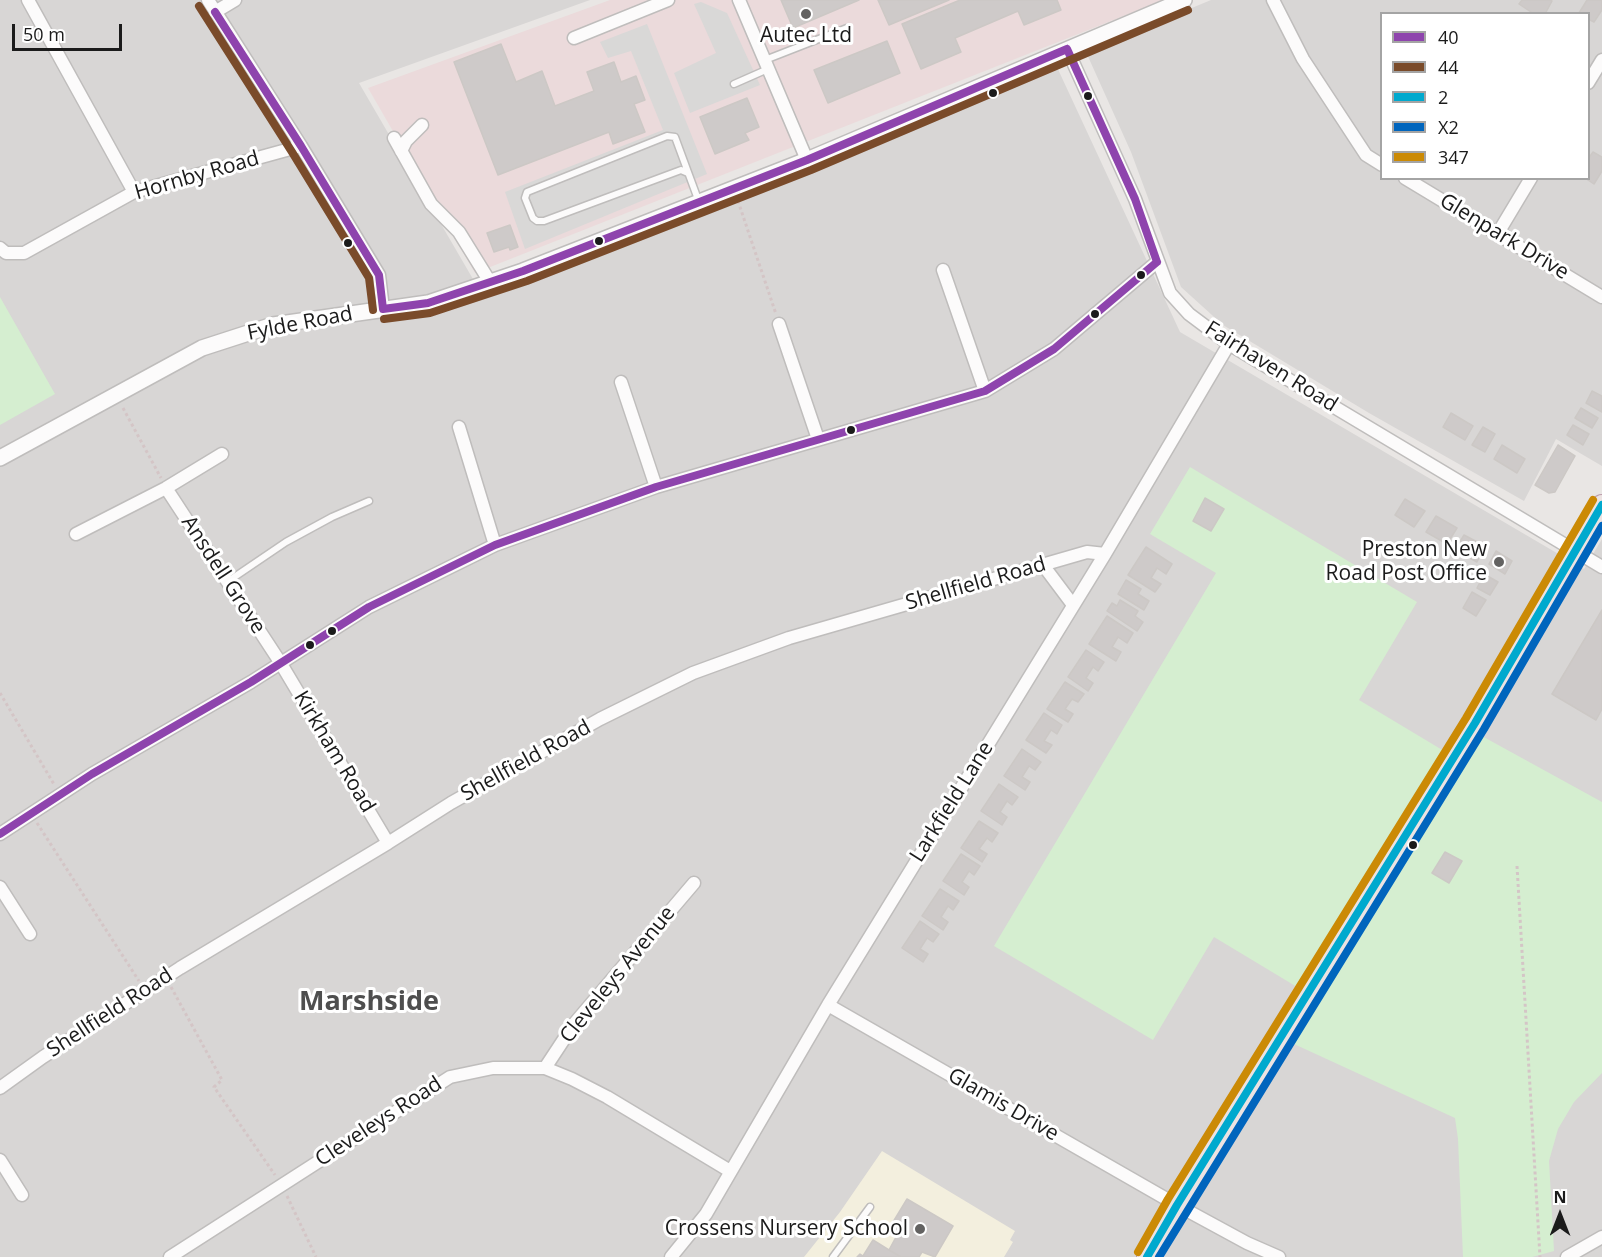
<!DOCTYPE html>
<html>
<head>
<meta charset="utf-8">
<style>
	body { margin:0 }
	#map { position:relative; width:1602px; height:1257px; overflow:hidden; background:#e9e6e4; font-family:"Open Sans",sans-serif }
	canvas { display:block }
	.legend { position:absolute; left:1380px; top:12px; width:210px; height:168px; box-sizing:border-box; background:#fff; border:2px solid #a4a4a4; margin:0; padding:8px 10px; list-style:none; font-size:18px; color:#1b1b1b }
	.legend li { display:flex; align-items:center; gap:12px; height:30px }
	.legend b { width:30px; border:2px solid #a4a4a4 }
	.north { position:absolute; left:1530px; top:1185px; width:60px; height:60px; -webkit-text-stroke:4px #fff; paint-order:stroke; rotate:0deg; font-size:16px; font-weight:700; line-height:24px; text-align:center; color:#1b1b1b }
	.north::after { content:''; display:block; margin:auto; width:21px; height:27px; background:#1b1b1b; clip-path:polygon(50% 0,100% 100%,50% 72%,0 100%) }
	.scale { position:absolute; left:12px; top:24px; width:110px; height:27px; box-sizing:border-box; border:3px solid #1b1b1b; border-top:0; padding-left:8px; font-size:18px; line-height:21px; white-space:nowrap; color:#1b1b1b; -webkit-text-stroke:4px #fff; paint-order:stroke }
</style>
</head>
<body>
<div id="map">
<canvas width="1602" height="1257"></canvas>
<ul class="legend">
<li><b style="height:8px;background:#8e44ad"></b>40</li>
<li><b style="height:8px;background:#7a4b2a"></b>44</li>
<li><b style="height:8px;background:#00a9ce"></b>2</li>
<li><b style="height:8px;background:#0065bd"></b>X2</li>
<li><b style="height:8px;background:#cb8a05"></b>347</li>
</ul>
<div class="north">N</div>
<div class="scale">50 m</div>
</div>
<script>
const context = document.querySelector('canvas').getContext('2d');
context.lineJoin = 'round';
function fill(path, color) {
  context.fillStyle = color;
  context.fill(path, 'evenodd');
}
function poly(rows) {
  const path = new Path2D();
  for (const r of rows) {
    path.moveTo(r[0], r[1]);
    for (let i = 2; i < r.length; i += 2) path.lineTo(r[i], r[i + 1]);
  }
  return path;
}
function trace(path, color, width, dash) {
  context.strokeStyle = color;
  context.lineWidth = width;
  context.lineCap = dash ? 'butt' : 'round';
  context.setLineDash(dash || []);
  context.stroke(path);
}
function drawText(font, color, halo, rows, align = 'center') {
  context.font = font + ' "Open Sans",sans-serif';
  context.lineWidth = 6;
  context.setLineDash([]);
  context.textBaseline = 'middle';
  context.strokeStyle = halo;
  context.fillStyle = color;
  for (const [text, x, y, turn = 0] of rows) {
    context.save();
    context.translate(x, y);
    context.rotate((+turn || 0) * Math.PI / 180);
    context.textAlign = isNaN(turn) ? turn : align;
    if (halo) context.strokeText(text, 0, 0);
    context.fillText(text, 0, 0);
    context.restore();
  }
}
fill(poly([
	[0,0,590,0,359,83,484,298,1056,65,1180,332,1584,569,1602,539,1602,1257,0,1257],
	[1211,0,1602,0,1602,466,1556,439,1524,501,1369,413,1223,325,1181,287,1131,152,1086,52],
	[1382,14,1588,14,1588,178,1382,178]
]), '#d8d6d5');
fill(poly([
	[610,0,1164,0,475,273,368,88]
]), '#ebdadb');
fill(poly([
	[882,1151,1015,1231,1010,1240,1013,1242,1004,1257,804,1257,840,1212]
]), '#f3efde');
fill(poly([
	[0,297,55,394,0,425],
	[1190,467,1417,602,1359,700,1444,751,1302,990,1214,937,1153,1040,994,946,1216,573,1150,534],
	[1480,735,1602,802,1602,1073,1574,1102,1558,1129,1549,1161,1554,1251,1532,1257,1463,1257,1458,1139,1455,1118,1294,1044]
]), '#d5eed0');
fill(poly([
	[701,2,727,13,760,85,690,113,674,73,716,53,694,4],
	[647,24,707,174,525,249,505,192,663,130,631,51,608,58,600,42]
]), '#d9d8d7');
const building = poly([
	[781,0,859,0,793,28,781,0],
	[878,0,949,0,889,25,878,0],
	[960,0,1057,0,1061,10,1024,25,1018,11,955,38,961,52,921,69,902,24,960,0],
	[1522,0,1551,0,1552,1,1545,14,1534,14,1519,4,1522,0],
	[1587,0,1602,0,1602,10,1594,22,1588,19,1588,14,1579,13,1587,0],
	[887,41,900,73,828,103,814,70,887,41],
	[501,44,516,82,542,71,555,106,594,91,587,72,614,62,621,82,636,76,645,100,634,104,645,132,613,144,609,132,498,175,454,62,501,44],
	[747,98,759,127,745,133,749,140,715,154,700,117,747,98],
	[1593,152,1602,157,1602,171,1594,184,1585,178,1588,178,1588,159,1593,152],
	[510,225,518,247,510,250,509,247,494,252,487,233,510,225],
	[1592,391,1602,396,1602,412,1586,403,1592,391],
	[1581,408,1598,418,1592,428,1575,418,1581,408],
	[1451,413,1473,426,1465,440,1443,427,1451,413],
	[1573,425,1589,434,1583,445,1567,435,1573,425],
	[1483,427,1495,434,1485,452,1472,445,1483,427],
	[1502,445,1525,459,1517,473,1494,459,1502,445],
	[1558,445,1575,456,1555,492,1549,493,1535,485,1558,445],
	[1205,498,1224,509,1211,531,1193,521,1205,498],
	[1405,499,1425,511,1414,527,1395,515,1405,499],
	[1436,516,1457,528,1447,544,1426,532,1436,516],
	[1464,535,1485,546,1477,562,1455,550,1464,535],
	[1146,547,1172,564,1166,574,1157,568,1151,578,1161,584,1155,592,1128,575,1146,547],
	[1496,551,1512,561,1505,574,1489,564,1496,551],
	[1484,574,1498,582,1490,595,1477,588,1484,574],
	[1126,580,1141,589,1138,594,1149,601,1144,610,1118,594,1126,580],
	[1472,592,1486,600,1476,616,1463,608,1472,592],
	[1120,600,1138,611,1135,616,1143,622,1137,631,1107,611,1112,603,1117,606,1120,600],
	[1602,610,1602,709,1596,720,1552,694,1602,610],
	[1107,616,1133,633,1127,643,1118,637,1112,647,1121,652,1116,661,1089,644,1107,616],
	[1086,650,1104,662,1098,671,1093,667,1086,678,1093,683,1088,691,1068,677,1086,650],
	[1065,682,1084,694,1078,702,1072,699,1065,709,1073,714,1068,722,1047,709,1065,682],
	[1044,713,1062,725,1057,734,1051,730,1044,741,1052,745,1046,753,1026,740,1044,713],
	[1022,749,1041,762,1035,770,1029,766,1022,777,1030,782,1025,790,1004,776,1022,749],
	[999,784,1018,797,1012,805,1007,801,1000,812,1007,817,1002,825,981,811,999,784],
	[979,821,998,833,992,842,987,838,979,849,987,854,982,862,961,848,979,821],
	[1445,852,1462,861,1449,883,1432,873,1445,852],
	[961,854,980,866,974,875,969,871,962,882,969,887,964,895,943,881,961,854],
	[940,889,959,901,953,910,948,906,941,917,948,922,943,930,922,916,940,889],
	[920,921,939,934,933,942,927,938,920,949,928,954,923,962,902,948,920,921],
	[907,1199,953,1226,935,1257,922,1252,919,1257,901,1257,889,1250,896,1237,887,1232,907,1199],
	[873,1240,889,1250,901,1257,857,1257,860,1254,863,1256,873,1240]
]);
fill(building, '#cecac9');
trace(building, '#ccc8c5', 1.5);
const service = poly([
	[765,60,847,28],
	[734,84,768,69],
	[688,173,681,170,544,221,537,221,533,218,525,198,527,192,667,136,675,137,699,202],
	[227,582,286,542,332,517,369,501],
	[833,1257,870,1207]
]);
const minor = poly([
	[28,0,134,192],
	[208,0,301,146,379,275,383,309],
	[739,0,807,160],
	[1273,0,1303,59,1366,155,1382,165],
	[215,12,235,0],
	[574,38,668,0],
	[1067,49,1135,199,1170,293,1189,314,1229,344,1602,567],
	[1588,83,1602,60],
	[394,138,431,204,459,232,490,282],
	[401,151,406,141,422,125],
	[1405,178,1602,297],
	[1498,233,1531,178],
	[0,248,6,253,24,253,134,192,301,146],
	[943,270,985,391],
	[779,324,818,439],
	[621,382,656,487],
	[459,427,495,545],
	[166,488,280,662,388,843],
	[76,534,166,488,222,454],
	[1043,565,1073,605],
	[0,834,92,774,251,682,369,607,495,545,656,487,985,391,1054,349,1157,262],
	[0,887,30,934],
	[828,1005,1177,1205,1247,1243,1279,1257],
	[545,1068,574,1024,694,883],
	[0,1088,43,1057,180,968,388,843,451,803,600,719,693,673,789,638,1087,552,1105,554],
	[0,1160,22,1195],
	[170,1257,450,1077,493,1068,545,1068,572,1079,607,1097,730,1171],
	[671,1257,706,1214,828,1005,1105,554,1229,344],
	[1567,1257,1602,1237]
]);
const tertiary = poly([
	[0,458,202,348,273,325,428,303,523,271,807,160,1184,0]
]);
const trunk = poly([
	[1147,1257,1177,1205,1475,723,1602,505]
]);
trace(service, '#bfbdbc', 9);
trace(minor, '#bfbdbc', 15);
trace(tertiary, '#bfbdbc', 18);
trace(trunk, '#bc9dab', 22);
trace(poly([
	[738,201,776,314],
	[123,408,161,478],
	[0,693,55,786],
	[37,823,139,981],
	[1517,866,1540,1257],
	[171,987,222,1080,214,1087,275,1175],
	[287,1196,316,1257]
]), '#d4c5c6', 3, [3, 3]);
trace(service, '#fcfbfb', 6);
trace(minor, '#fcfbfb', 12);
trace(tertiary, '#fcfbfb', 15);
trace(trunk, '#ece3e2', 20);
trace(poly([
	[215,12,301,146,379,275,383,309],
	[1067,49,1135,199,1157,262],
	[383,309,428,303,523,271,807,160,1067,49],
	[0,834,92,774,251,682,369,607,495,545,656,487,985,391,1054,349,1157,262]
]), '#8e44ad', 8);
trace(poly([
	[199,6,292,152,369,278,373,310],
	[384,319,430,313,527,281,811,170,1188,10]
]), '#7a4b2a', 8);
trace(poly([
	[1147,1257,1177,1205,1475,723,1602,505]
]), '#00a9ce', 8);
trace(poly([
	[1159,1257,1484,729,1602,526]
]), '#0065bd', 8);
trace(poly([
	[1138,1252,1168,1199,1466,718,1593,500]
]), '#cb8a05', 8);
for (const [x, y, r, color] of [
	[806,14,6,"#636261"],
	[993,93,5,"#1b1b1b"],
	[1088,96,5,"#1b1b1b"],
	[599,241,5,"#1b1b1b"],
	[348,243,5,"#1b1b1b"],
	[1141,275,5,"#1b1b1b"],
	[1095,314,5,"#1b1b1b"],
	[851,430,5,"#1b1b1b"],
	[1499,562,6,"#636261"],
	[332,631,5,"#1b1b1b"],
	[310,645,5,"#1b1b1b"],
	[1413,845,5,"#1b1b1b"],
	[920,1229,6,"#636261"]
]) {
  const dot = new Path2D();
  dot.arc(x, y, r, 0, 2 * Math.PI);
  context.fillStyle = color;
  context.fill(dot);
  trace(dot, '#fff', 2);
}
drawText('21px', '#1b1b1b', '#fff', [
	["Autec Ltd",806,36,"center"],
	["Preston New",1487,550],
	["Road Post Office",1487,574],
	["Crossens Nursery School",908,1229]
], 'right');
drawText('21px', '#1b1b1b', '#fff', [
	["Hornby Road",197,176,-16],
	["Glenpark Drive",1504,237,31],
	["Fylde Road",300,324,-11],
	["Fairhaven Road",1271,367,32],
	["Ansdell Grove",223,575,57],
	["Shellfield Road",976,584,-16],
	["Kirkham Road",334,752,59],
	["Shellfield Road",526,761,-29],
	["Larkfield Lane",952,802,-58],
	["Cleveleys Avenue",618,975,-51],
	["Shellfield Road",110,1013,-33],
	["Glamis Drive",1003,1105,30],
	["Cleveleys Road",379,1122,-33]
]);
drawText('bold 27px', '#4e4e4e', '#fff', [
	["Marshside",369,1002]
]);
</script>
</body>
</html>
